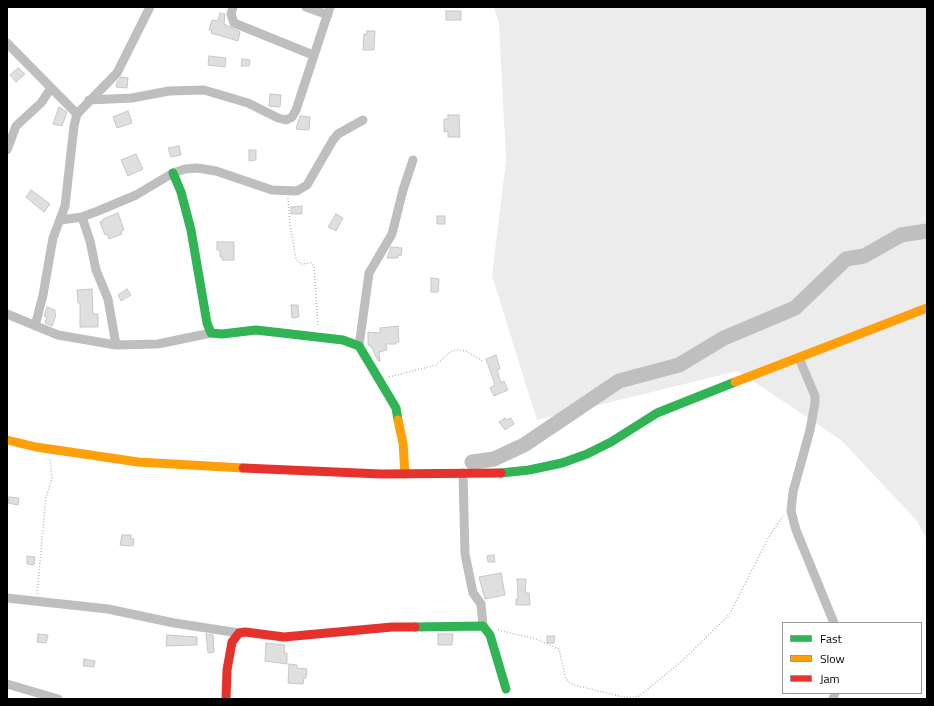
<!DOCTYPE html>
<html>
<head>
<meta charset="utf-8">
<style>
	body { margin:0 }
	#map { position:relative; width:934px; height:706px; overflow:hidden; background:#fff; font-family:"Titillium Web",sans-serif }
	canvas { display:block }
	.frame { position:absolute; inset:0; border:8px solid #000; pointer-events:none }
	.legend { position:absolute; left:782px; top:622px; width:140px; height:72px; box-sizing:border-box; background:#fff; border:1px solid #999; margin:0; padding:5px 7px; list-style:none; font-size:12px; color:#000 }
	.legend li { display:flex; align-items:center; gap:8px; height:20px }
	.legend b { width:20px; border:1px solid #999 }
</style>
</head>
<body>
<div id="map">
<canvas width="934" height="706"></canvas>
<div class="frame"></div>
<ul class="legend">
<li><b style="height:5px;background:#30b455"></b>Fast</li>
<li><b style="height:5px;background:#ff9f0a"></b>Slow</li>
<li><b style="height:5px;background:#e5322d"></b>Jam</li>
</ul>
</div>
<script>
const context = document.querySelector('canvas').getContext('2d');
context.lineJoin = 'round';
function fill(path, color) {
  context.fillStyle = color;
  context.fill(path, 'evenodd');
}
function poly(rows) {
  const path = new Path2D();
  for (const r of rows) {
    path.moveTo(r[0], r[1]);
    for (let i = 2; i < r.length; i += 2) path.lineTo(r[i], r[i + 1]);
  }
  return path;
}
function trace(path, color, width, dash) {
  context.strokeStyle = color;
  context.lineWidth = width;
  context.lineCap = dash ? 'butt' : 'round';
  context.setLineDash(dash || []);
  context.stroke(path);
}
fill(poly([
	[494,7,927,7,927,540,917,521,841,440,738,371,537,420,492,276,506,160,499,24]
]), '#ececec');
trace(poly([
	[472,462,494,459,524,445,619,381,679,365,724,338,795,308,846,259,864,256,901,235,927,231]
]), '#bfbfbf', 15);
const building = poly([
	[446,11,461,11,461,20,446,20,446,11],
	[220,13,225,14,224,24,240,32,238,41,211,33,212,30,209,30,212,20,218,21,220,13],
	[367,31,375,31,374,50,363,50,364,34,367,34,367,31],
	[209,56,226,58,225,67,208,65,209,56],
	[242,59,250,60,249,66,241,66,242,59],
	[18,68,25,74,16,82,10,75,18,68],
	[121,77,128,78,127,88,116,87,117,82,121,77],
	[270,94,281,95,280,107,269,106,270,94],
	[59,107,67,112,62,126,53,124,59,107],
	[128,111,132,123,117,128,113,117,128,111],
	[448,115,459,115,460,137,448,137,448,131,444,132,444,119,448,119,448,115],
	[300,116,310,117,309,130,296,129,300,116],
	[179,146,181,155,171,157,168,148,179,146],
	[249,150,256,150,256,160,249,161,249,150],
	[136,154,143,169,128,176,121,160,136,154],
	[31,190,50,204,44,212,26,197,31,190],
	[302,206,302,214,291,214,291,207,302,206],
	[118,213,124,230,121,231,122,234,109,239,107,234,105,235,100,222,103,221,103,219,118,213],
	[336,214,343,218,336,231,328,227,336,214],
	[437,216,445,216,445,224,437,224,437,216],
	[217,242,234,242,234,260,222,260,222,257,220,257,220,250,217,250,217,242],
	[391,247,402,248,401,256,398,255,398,258,387,258,391,247],
	[431,278,439,279,438,292,431,292,431,278],
	[92,289,93,314,98,314,98,327,80,327,80,303,78,303,77,290,92,289],
	[127,289,131,295,121,301,118,295,127,289],
	[291,305,298,305,299,317,292,318,291,305],
	[47,307,55,310,55,314,56,315,52,326,45,323,47,317,44,316,47,307],
	[398,326,399,342,396,342,396,344,386,344,387,350,379,352,380,361,378,361,371,346,368,345,368,332,380,333,380,328,398,326],
	[496,355,500,369,497,370,501,383,504,381,508,390,494,396,490,388,495,385,486,359,496,355],
	[505,418,506,420,511,418,514,424,505,430,499,422,505,418],
	[9,497,19,498,18,505,8,503,9,497],
	[122,535,131,535,131,539,134,539,133,546,120,545,122,535],
	[494,555,495,562,488,562,487,556,494,555],
	[27,556,35,557,34,565,27,564,27,556],
	[501,573,505,595,485,599,479,577,501,573],
	[517,579,526,579,525,593,529,593,530,605,516,605,516,599,518,599,517,579],
	[38,634,48,635,46,643,37,642,38,634],
	[206,634,213,635,214,652,208,653,206,634],
	[438,634,453,634,452,645,438,645,438,634],
	[167,635,197,637,197,645,166,646,167,635],
	[547,636,555,636,554,643,547,643,547,636],
	[266,643,285,645,284,653,287,653,287,664,265,661,266,643],
	[84,659,95,661,94,667,83,666,84,659],
	[289,664,297,665,297,668,307,669,306,678,304,678,303,684,288,683,289,664]
]);
fill(building, '#dfdfdf');
trace(building, '#c7c7c7', 1);
trace(poly([
	[288,198,290,225,296,259,301,264,311,263,314,266,318,326],
	[389,377,436,365,450,352,456,350,466,351,482,361],
	[37,594,46,497,52,479,50,459],
	[498,630,536,639,559,649,565,676,569,682,574,685,623,697,638,697,681,662,729,615,770,535,783,516]
]), '#b9b9b9', 1.5, [1, 2]);
trace(poly([
	[233,7,231,14,234,23,313,55],
	[306,7,328,15],
	[7,43,77,114],
	[89,100,132,98,169,91,204,90,248,103,278,118,286,120,292,117,296,110,330,7],
	[7,150,16,126,41,103,51,88],
	[82,217,90,241,96,270,108,299,116,345],
	[61,220,82,217,98,211,136,195,173,173,185,169,197,168,216,171,272,190,297,191,307,185,333,140,338,134,363,120],
	[7,314,58,335,116,345,158,344,211,333],
	[35,326,43,295,53,238,65,206,74,126,77,114,117,73,150,7],
	[359,346,369,273,392,234,403,190,413,160],
	[799,358,815,396,815,403,810,430,793,492,791,511,796,530,834,623],
	[463,473,465,554,473,593,481,604,483,626],
	[7,598,108,609,174,623,239,633],
	[7,684,58,699],
	[833,699,835,693]
]), '#bebebe', 9);
trace(poly([
	[173,173,181,192,191,230,207,323,211,333,222,334,256,330,343,340,359,346,396,408,398,420],
	[501,473,529,470,562,463,587,454,611,442,657,413,735,382],
	[415,627,483,626,490,635,506,689]
]), '#30b455', 9);
trace(poly([
	[735,382,927,308],
	[398,420,403,443,405,474],
	[7,440,36,447,138,462,243,468]
]), '#ff9f0a', 9);
trace(poly([
	[243,468,381,474,501,473],
	[226,699,227,670,232,642,239,633,245,632,284,637,392,627,415,627]
]), '#e5322d', 9);
</script>
</body>
</html>
